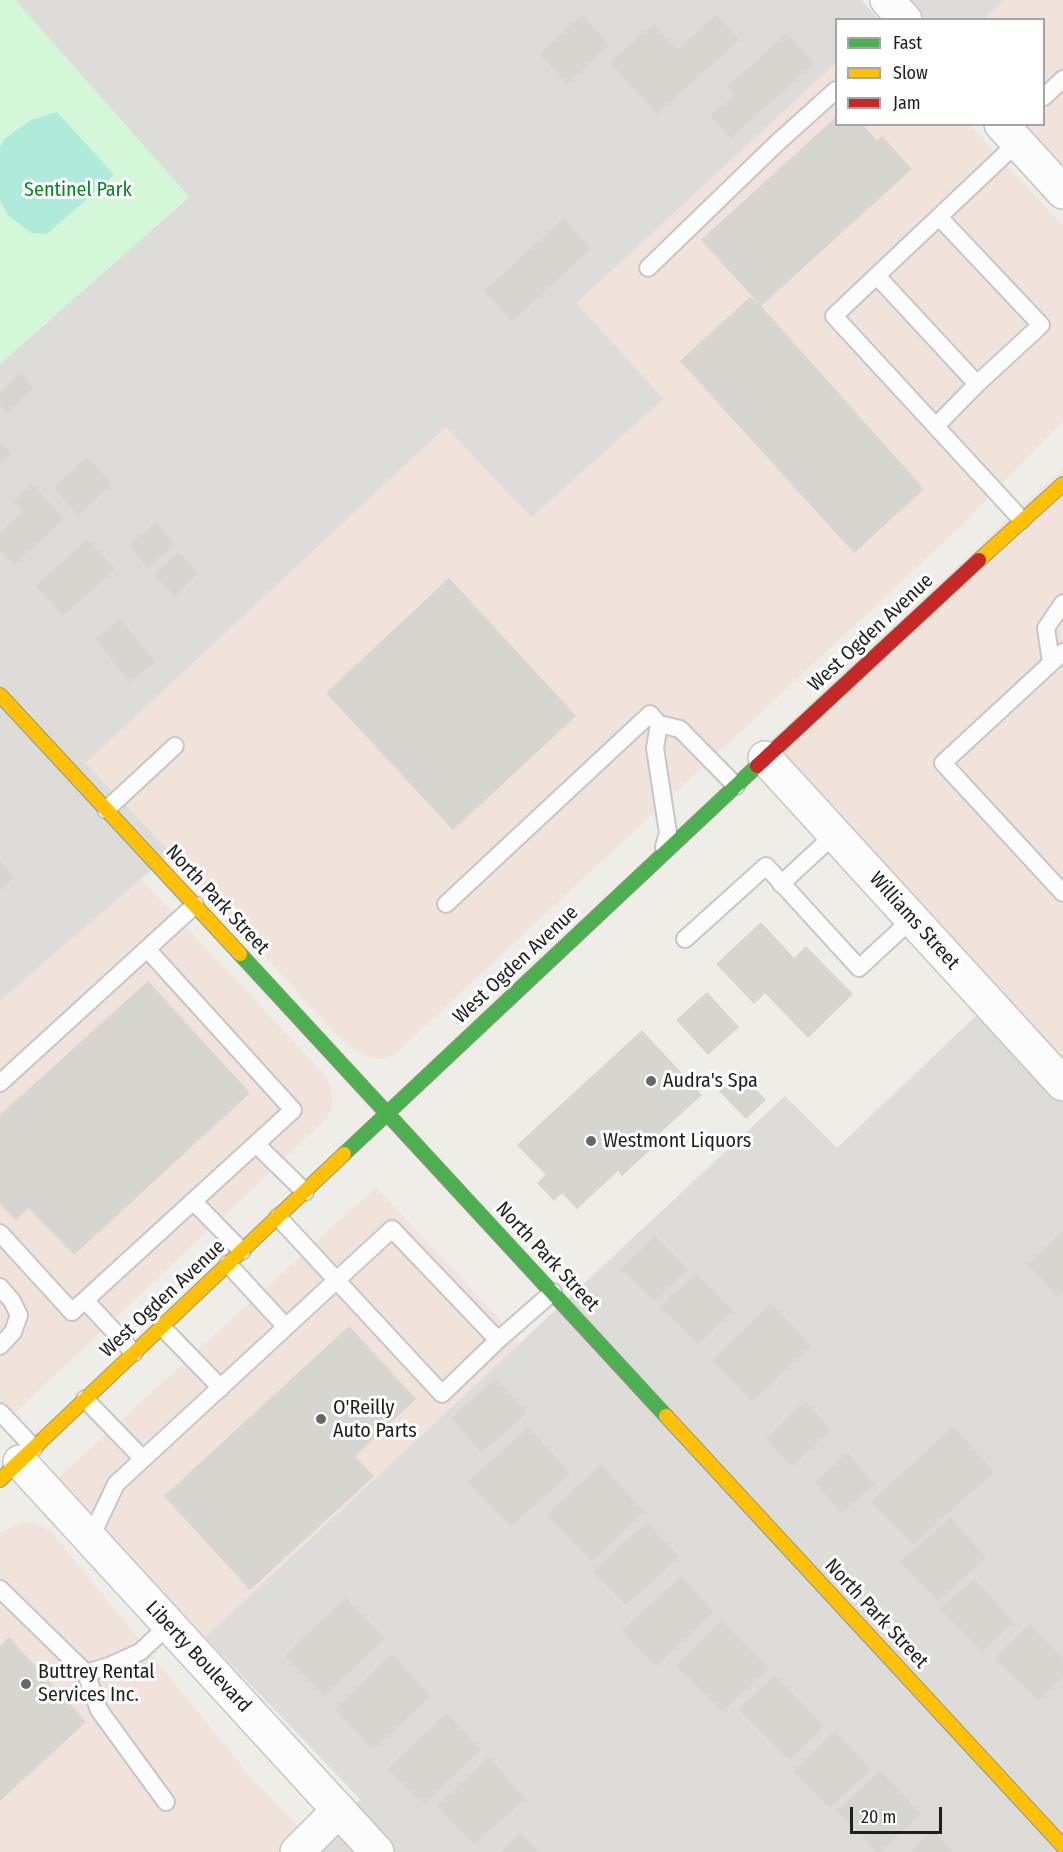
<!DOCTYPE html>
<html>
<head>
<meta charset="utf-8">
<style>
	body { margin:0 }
	#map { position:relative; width:1063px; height:1852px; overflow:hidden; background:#eeede8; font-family:"Fira Sans Condensed",sans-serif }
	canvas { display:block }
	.legend { position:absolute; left:835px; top:18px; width:210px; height:108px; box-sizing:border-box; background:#fff; border:2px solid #a5a5a5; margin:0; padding:8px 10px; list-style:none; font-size:18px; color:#1f1f1f }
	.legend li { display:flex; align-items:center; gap:12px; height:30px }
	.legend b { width:30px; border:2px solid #a5a5a5 }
	.scale { position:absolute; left:850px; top:1807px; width:92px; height:27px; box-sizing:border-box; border:3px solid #1f1f1f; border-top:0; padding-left:8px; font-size:18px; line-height:21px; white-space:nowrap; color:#1f1f1f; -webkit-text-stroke:4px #fff; paint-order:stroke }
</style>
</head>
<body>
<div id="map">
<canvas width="1063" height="1852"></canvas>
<ul class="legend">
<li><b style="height:8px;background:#4caf50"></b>Fast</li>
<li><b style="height:8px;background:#ffc107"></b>Slow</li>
<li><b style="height:8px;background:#c62828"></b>Jam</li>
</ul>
<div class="scale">20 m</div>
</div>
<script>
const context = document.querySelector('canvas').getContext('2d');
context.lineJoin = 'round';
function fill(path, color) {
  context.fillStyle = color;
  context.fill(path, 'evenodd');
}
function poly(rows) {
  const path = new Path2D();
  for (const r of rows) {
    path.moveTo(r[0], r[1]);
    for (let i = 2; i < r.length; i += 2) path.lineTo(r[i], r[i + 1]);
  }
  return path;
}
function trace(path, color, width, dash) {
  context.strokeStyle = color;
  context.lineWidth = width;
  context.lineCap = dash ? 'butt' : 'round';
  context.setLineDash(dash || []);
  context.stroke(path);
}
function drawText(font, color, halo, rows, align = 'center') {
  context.font = font + ' "Fira Sans Condensed",sans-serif';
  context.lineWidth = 6;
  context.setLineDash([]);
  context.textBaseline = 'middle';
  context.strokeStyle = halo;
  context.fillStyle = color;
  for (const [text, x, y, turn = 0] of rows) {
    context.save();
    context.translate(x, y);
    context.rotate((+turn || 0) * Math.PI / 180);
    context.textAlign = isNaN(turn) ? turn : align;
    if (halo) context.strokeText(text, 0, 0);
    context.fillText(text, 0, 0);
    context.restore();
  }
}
fill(poly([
	[15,0,861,0,878,19,836,20,836,63,577,303,664,399,531,518,445,428,86,763,171,853,0,1001,0,364,189,197],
	[901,0,1004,0,983,20,919,19],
	[979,1013,1063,1103,1063,1852,310,1852,360,1799,205,1637,785,1096,837,1148]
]), '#dddcd9');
fill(poly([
	[1004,0,1063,0,1063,173,1017,125,1044,124,1044,20,983,20],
	[836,63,836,124,970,125,1063,226,1063,421,959,528,395,1054,383,1059,368,1057,352,1048,334,1032,171,853,86,763,446,427,532,518,664,399,577,304],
	[1063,468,1063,1084,758,752],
	[141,879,326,1076,331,1089,332,1102,330,1113,322,1123,0,1427,0,1001],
	[376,1187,521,1342,205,1637,57,1479],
	[21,1523,35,1524,51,1531,252,1779,297,1825,288,1852,0,1852,0,1533]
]), '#f1e2dc');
fill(poly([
	[0,0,15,0,189,197,0,364]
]), '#d4f7d9');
fill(poly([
	[57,112,114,175,47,234,31,233,8,215,0,201,0,148,4,139,31,120]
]), '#afeada');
fill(poly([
	[716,14,739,40,657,114,610,62,653,24,677,50],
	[582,15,609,45,567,84,540,54],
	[787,33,814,63,731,138,710,116,734,95,727,87],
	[836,117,836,124,862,124,877,141,882,136,912,169,761,306,701,240],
	[564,218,591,249,512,321,484,291],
	[750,297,761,306,924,489,854,553,680,361],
	[20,373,34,388,7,413,0,405,0,392],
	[0,442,11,454,0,464],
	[87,457,112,484,78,515,54,488],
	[32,484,64,519,14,565,0,550,0,533,23,512,13,501],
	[156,522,175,545,148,568,129,546],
	[87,539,115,569,63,616,36,586],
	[178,552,198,573,174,596,154,574],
	[449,578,576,716,453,830,326,693],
	[120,619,155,662,130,682,95,639],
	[0,861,14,877,0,890],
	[761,922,794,958,806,946,853,994,808,1038,765,993,754,1004,716,964],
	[148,981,250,1093,74,1255,29,1208,16,1220,0,1203,0,1115],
	[707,992,739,1027,708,1055,676,1020],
	[642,1030,702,1095,660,1133,664,1137,622,1176,618,1171,577,1209,562,1193,554,1201,537,1183,546,1175,517,1145],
	[739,1071,766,1100,746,1119,719,1091],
	[1063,1231,1063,1293,1058,1297,1028,1264],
	[655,1236,688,1270,654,1301,621,1269],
	[696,1273,733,1311,698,1344,660,1307],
	[771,1303,811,1346,752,1401,712,1360],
	[349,1326,416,1399,355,1456,374,1476,250,1590,164,1496],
	[495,1378,527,1412,482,1453,451,1419],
	[805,1401,831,1430,792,1466,766,1439],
	[953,1426,994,1472,913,1545,871,1502],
	[528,1427,570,1473,511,1527,468,1482],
	[848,1453,874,1485,842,1513,815,1482],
	[601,1464,644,1512,592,1561,547,1515],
	[950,1517,986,1558,938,1601,900,1562],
	[647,1522,679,1557,626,1605,593,1571],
	[681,1576,714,1612,656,1666,622,1631],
	[974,1579,1014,1622,982,1651,940,1609],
	[346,1598,385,1639,324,1696,285,1656],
	[722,1621,769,1668,723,1711,676,1666],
	[1029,1624,1063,1658,1063,1677,1039,1701,995,1659],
	[9,1637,86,1722,0,1801,0,1646],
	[392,1654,431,1696,373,1750,335,1709],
	[775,1675,824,1727,790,1760,738,1709],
	[447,1713,481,1750,424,1804,388,1769],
	[835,1731,871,1770,830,1808,793,1771],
	[489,1757,525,1799,474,1844,437,1806],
	[880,1770,921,1814,880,1852,877,1852,837,1811],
	[932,1830,954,1852,910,1852],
	[520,1832,540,1852,501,1852]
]), '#d7d5d0');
const lane = poly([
	[1044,97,1063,79],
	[1018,142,834,316,1022,520],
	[648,268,776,144,836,90],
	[877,276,977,384],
	[936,426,977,384,1041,325,939,217],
	[1063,652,943,763,1063,893],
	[1051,662,1046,628,1063,603],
	[106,810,175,746],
	[664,847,668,833,655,748,659,724,680,729,736,786],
	[781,884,835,834],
	[446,904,650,714,659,724],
	[685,939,766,866,859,968,912,919],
	[0,1083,195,905],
	[256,1144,305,1192],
	[193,1201,242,1251],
	[278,1217,442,1394,498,1340],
	[0,1233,72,1312,293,1110,147,949],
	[228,1264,286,1327],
	[0,1287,12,1301,19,1315,13,1332,0,1346],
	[85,1300,134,1353],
	[162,1327,221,1388],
	[85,1399,143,1459],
	[0,1412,34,1448],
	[90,1539,116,1484,392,1229,498,1340,553,1292],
	[0,1589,86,1673,99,1710,166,1802],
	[86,1673,109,1666,140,1652,169,1625]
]);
const street = poly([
	[887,0,905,20],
	[1001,124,1063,192],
	[765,758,1063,1084],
	[20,1462,377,1852],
	[297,1852,339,1810]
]);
const fast = poly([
	[240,954,666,1416],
	[344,1154,757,766]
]);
const slow = poly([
	[979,560,1063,484],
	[0,695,240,954],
	[666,1416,1063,1846],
	[0,1480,344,1154]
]);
const jam = poly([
	[757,766,979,560]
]);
trace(lane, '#c6c6c4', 20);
trace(street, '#c6c6c4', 36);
trace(fast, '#93997f', 16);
trace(slow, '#93997f', 16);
trace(jam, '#93997f', 16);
trace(lane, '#fcfcfc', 16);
trace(street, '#fcfcfc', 33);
trace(fast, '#4caf50', 14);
trace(slow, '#ffc107', 14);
trace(jam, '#c62828', 14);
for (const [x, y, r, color] of [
	[651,1081,6,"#676765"],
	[591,1141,6,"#676765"],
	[321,1419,6,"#676765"],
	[26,1684,6,"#676765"]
]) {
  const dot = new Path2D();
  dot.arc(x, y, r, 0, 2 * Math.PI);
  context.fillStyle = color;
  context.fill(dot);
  trace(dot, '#fff', 2);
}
drawText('20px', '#008a20', '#fff', [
	["Sentinel Park",78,190]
]);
drawText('20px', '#1f1f1f', '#fff', [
	["West Ogden Avenue",871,633,-43],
	["North Park Street",217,900,47],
	["Williams Street",914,921,48],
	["West Ogden Avenue",516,965,-43],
	["North Park Street",547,1257,47],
	["West Ogden Avenue",163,1299,-43],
	["North Park Street",876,1614,47],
	["Liberty Boulevard",198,1657,47]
]);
drawText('20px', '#1f1f1f', '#fff', [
	["Audra's Spa",663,1081],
	["Westmont Liquors",603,1141],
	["O'Reilly",333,1408],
	["Auto Parts",333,1431],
	["Buttrey Rental",38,1672],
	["Services Inc.",38,1695]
], 'left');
</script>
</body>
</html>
